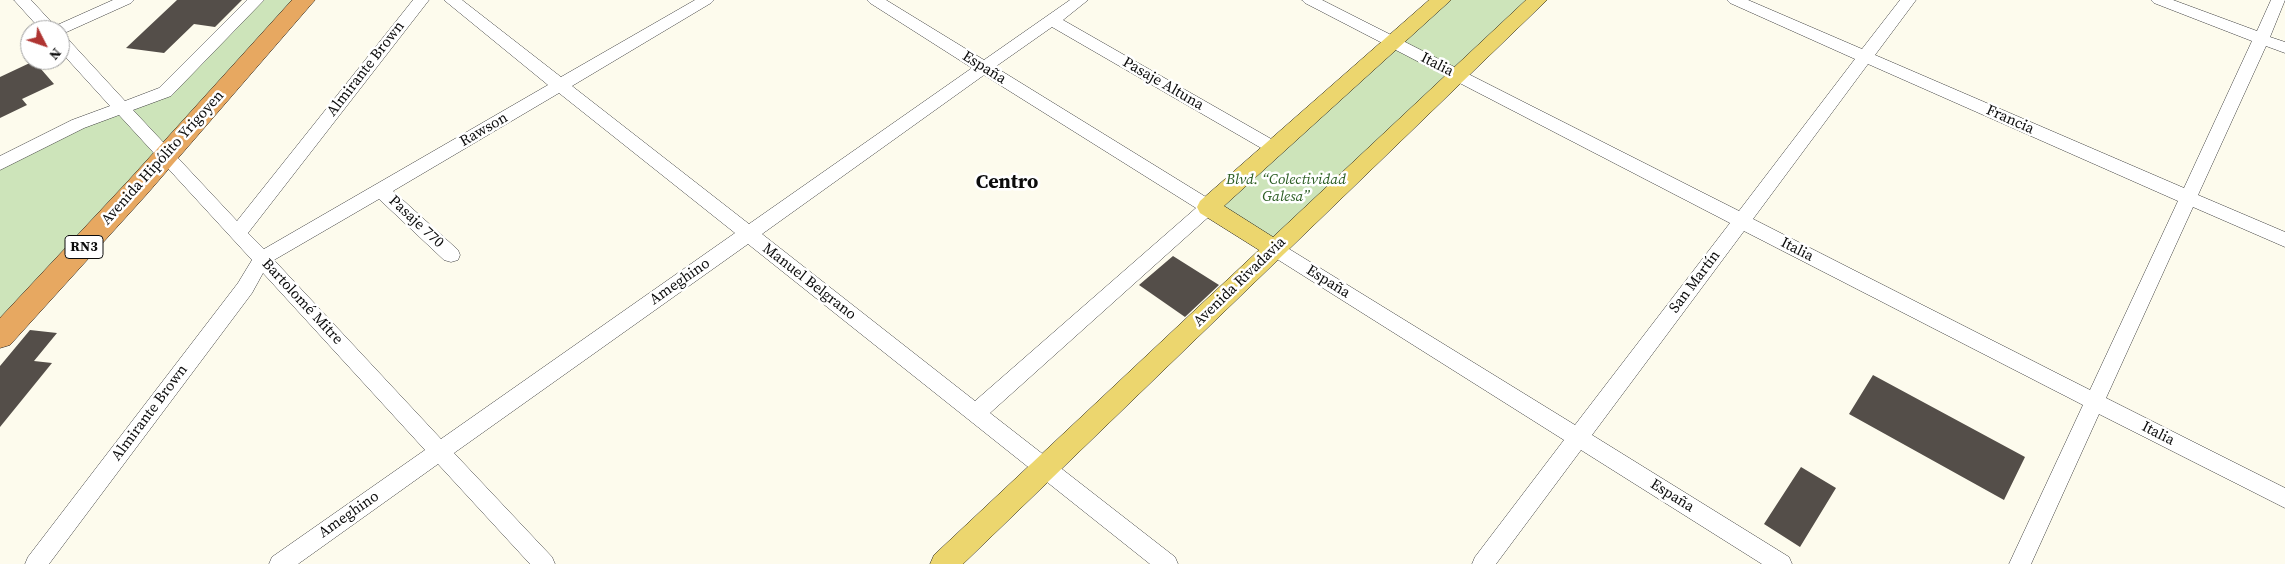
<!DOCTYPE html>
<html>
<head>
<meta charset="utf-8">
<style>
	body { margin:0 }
	#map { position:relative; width:2285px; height:564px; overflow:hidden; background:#fdfbed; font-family:"Source Serif 4",serif }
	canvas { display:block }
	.north { position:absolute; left:20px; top:20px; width:50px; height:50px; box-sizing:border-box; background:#fff; border:1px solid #9e9e9e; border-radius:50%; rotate:131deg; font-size:14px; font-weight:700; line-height:20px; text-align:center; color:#0c0c0c }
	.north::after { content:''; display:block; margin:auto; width:18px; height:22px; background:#af3431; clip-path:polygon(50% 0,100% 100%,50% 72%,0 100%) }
</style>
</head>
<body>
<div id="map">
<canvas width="2285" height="564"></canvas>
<div class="north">N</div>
</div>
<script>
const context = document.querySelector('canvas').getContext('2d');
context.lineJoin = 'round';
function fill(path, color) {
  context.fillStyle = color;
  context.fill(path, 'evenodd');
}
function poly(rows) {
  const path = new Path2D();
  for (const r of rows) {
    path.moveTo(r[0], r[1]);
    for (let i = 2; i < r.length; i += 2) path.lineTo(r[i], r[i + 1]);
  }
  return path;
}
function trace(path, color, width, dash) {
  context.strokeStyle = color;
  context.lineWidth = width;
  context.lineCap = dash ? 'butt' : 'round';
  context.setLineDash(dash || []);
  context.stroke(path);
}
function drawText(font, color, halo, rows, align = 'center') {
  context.font = font + ' "Source Serif 4",serif';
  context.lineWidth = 5;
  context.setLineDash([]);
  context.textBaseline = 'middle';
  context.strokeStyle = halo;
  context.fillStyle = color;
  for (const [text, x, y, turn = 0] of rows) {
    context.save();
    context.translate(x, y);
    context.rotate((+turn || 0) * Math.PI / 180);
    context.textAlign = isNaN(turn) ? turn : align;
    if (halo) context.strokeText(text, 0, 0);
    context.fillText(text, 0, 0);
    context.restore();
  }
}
fill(poly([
	[256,0,304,0,0,337,0,164,78,124,153,99],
	[1441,0,1537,0,1275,249,1208,207]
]), '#cde4ba');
fill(poly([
	[177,0,242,0,215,27,194,24,164,53,126,48],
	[34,61,54,84,22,99,27,105,0,118,0,77],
	[1173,256,1219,285,1185,317,1139,285],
	[30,330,57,333,34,361,52,363,0,427,0,366],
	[1873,375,2025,457,2004,500,1849,414],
	[1801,467,1836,488,1800,547,1764,524]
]), '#544e49');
const minor = poly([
	[14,0,31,0,55,26,113,0,134,0,131,3,60,35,60,30,41,30,14,0],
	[247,0,264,0,171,96,133,110,237,221,413,0,429,0,248,233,264,249,548,85,444,0,462,0,561,77,695,0,714,0,711,3,572,86,749,224,972,68,870,3,867,0,886,0,984,60,1070,0,1088,0,1063,20,1280,144,1283,148,1280,152,1274,154,1268,152,1052,27,995,67,1214,202,1217,207,1214,212,990,413,1175,557,1178,564,1150,564,748,244,454,453,552,557,555,564,530,564,438,464,298,564,269,564,272,557,425,450,263,273,252,293,49,564,25,564,28,557,238,283,252,260,119,115,84,128,0,170,0,156,72,120,110,106,60,51,60,36,66,37,125,101,159,88,247,0],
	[984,75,1196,208,975,401,762,234,984,75],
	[559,93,735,233,441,439,274,260,379,199,444,260,451,262,458,260,460,255,458,250,393,191,559,93],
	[1302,0,1322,0,1739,211,1855,59,1730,3,1727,0,1748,0,1862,49,1900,0,1916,0,1875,55,2184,188,2252,41,2154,3,2151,0,2173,0,2257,31,2271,0,2285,0,2270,37,2285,42,2285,53,2266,46,2198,195,2285,232,2285,247,2193,207,2106,398,2285,488,2285,508,2099,414,2031,564,2009,564,2083,405,1744,231,1592,435,1789,557,1792,564,1762,564,1581,450,1496,564,1472,564,1475,557,1564,440,1269,254,1266,249,1269,244,1275,242,1281,244,1575,425,1730,223,1305,3,1302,0],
	[1868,64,2178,201,2090,390,1753,219,1868,64]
]);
const major = poly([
	[1429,0,1451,0,1224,206,1273,237,1526,0,1547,0,963,564,930,564,934,555,1259,250,1200,213,1197,207,1200,201,1429,0]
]);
const highway = poly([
	[292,0,315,0,147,194,10,345,0,348,0,318,129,180,292,0]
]);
trace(minor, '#3f3f3f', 1);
trace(major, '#1d1d1d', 1);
trace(highway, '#1d1d1d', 1);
fill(minor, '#fff');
fill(major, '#ecd66e');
fill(highway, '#e7a861');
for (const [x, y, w] of [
	[84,247,38]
]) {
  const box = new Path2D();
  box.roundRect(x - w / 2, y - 11.5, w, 23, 4);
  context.fillStyle = '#fff';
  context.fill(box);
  trace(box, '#0c0c0c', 1);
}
drawText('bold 14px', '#0c0c0c', null, [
	["RN3",84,247]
]);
drawText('15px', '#0c0c0c', '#fff', [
	["Italia",1437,65,27],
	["España",984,68,32],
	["Almirante Brown",366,69,-52],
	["Pasaje Altuna",1163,84,30],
	["Francia",2010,120,24],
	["Rawson",484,130,-30],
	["Avenida Hipólito Yrigoyen",163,158,-48],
	["Pasaje 770",416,222,43],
	["Italia",1797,250,27],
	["Ameghino",680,282,-35],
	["Manuel Belgrano",809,282,38],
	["Avenida Rivadavia",1240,282,-44],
	["España",1328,282,32],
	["San Martín",1695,282,-53],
	["Bartolomé Mitre",302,302,47],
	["Almirante Brown",150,413,-53],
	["Italia",2158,434,27],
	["España",1672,496,32],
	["Ameghino",349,515,-35]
]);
drawText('italic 15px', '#2b5d23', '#fff', [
	["Blvd. “Colectividad",1286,180],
	["Galesa”",1286,197]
]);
drawText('bold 20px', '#0c0c0c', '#fff', [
	["Centro",1007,183]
]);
</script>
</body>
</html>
